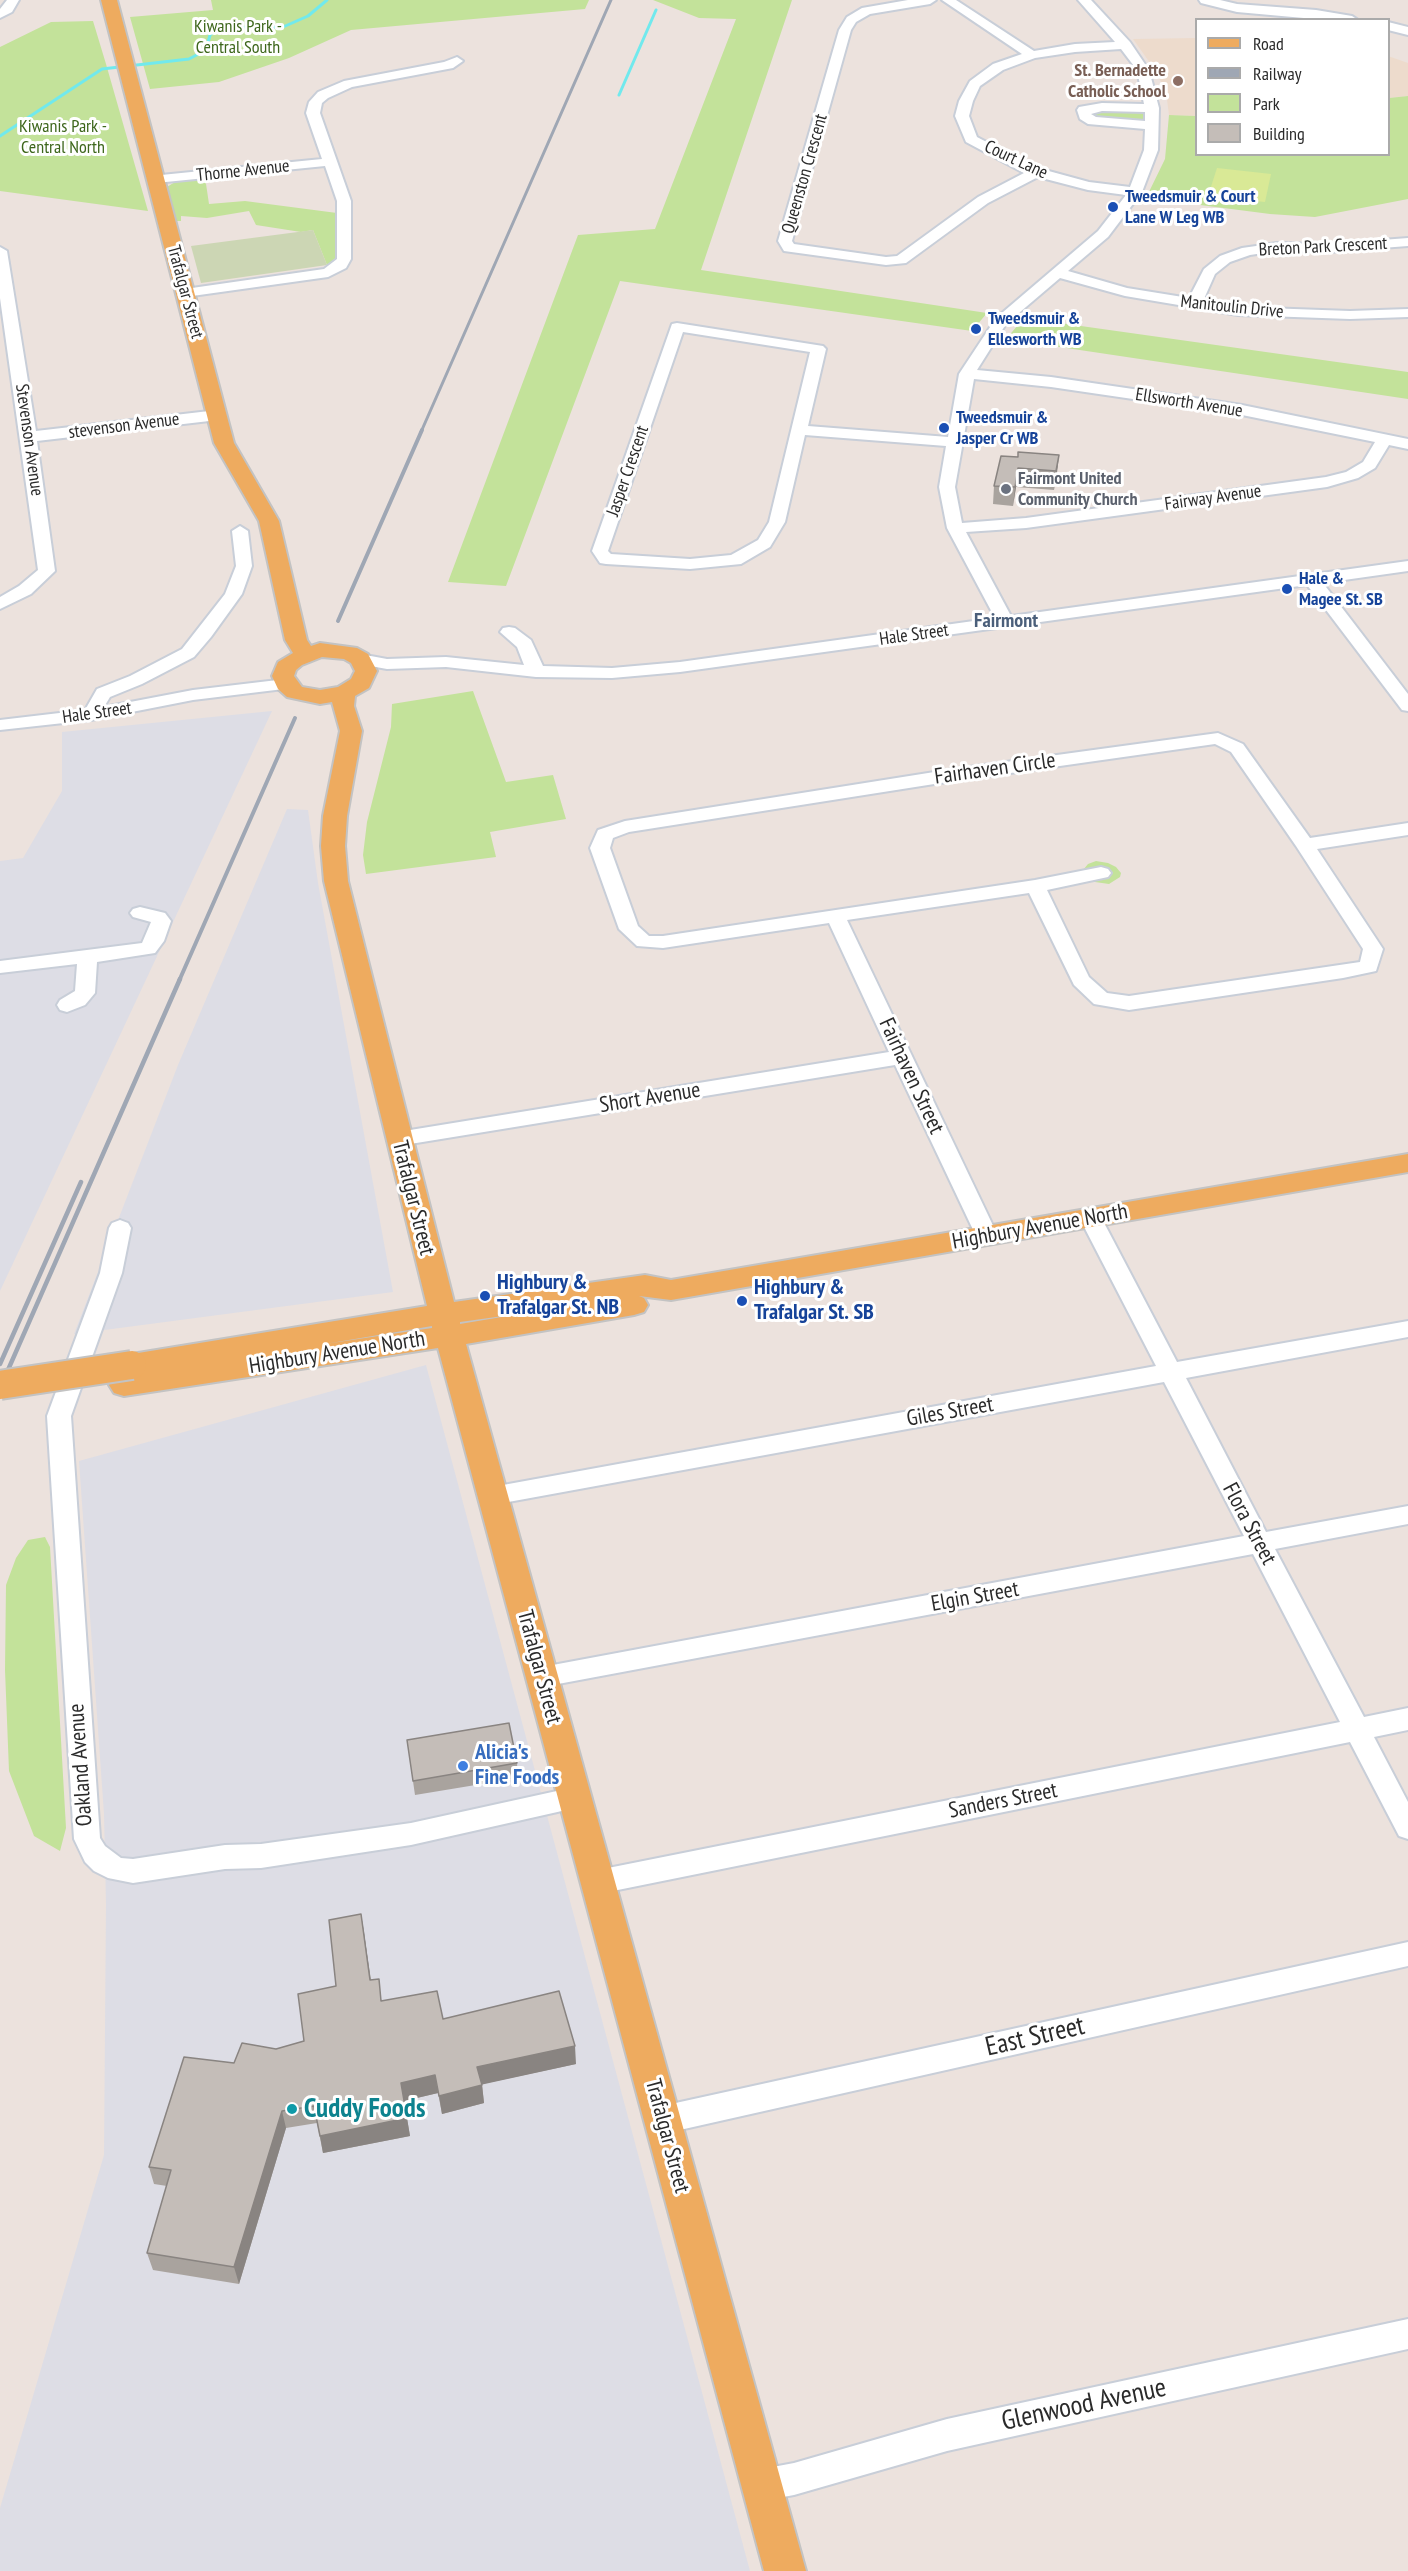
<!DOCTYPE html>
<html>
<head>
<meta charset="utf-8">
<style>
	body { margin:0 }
	#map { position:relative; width:1408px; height:2571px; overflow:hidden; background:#ece2dd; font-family:"PT Sans Narrow",sans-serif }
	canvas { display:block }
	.legend { position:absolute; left:1195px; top:18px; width:195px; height:138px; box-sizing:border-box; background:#fff; border:2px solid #aaa; margin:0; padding:8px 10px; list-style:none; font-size:18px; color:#2a2a2a }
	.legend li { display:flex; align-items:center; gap:12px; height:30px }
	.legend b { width:30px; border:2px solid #aaa }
</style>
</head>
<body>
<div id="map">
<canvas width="1408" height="2571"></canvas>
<ul class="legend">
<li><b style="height:8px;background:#eeab5f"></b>Road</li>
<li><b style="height:8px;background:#9fa7b4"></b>Railway</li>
<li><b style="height:16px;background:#c3e29a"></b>Park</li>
<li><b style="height:16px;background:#c4bdb8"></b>Building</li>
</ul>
</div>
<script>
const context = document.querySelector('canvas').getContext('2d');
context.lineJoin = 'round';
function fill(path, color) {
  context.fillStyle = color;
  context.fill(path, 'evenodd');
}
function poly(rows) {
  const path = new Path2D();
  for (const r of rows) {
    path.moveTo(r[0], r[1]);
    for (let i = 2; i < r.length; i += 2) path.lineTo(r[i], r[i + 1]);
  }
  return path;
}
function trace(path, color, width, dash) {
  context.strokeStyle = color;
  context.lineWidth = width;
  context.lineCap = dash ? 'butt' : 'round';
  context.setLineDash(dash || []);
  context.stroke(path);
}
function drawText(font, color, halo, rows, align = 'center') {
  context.font = font + ' "PT Sans Narrow",sans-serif';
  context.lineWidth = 6;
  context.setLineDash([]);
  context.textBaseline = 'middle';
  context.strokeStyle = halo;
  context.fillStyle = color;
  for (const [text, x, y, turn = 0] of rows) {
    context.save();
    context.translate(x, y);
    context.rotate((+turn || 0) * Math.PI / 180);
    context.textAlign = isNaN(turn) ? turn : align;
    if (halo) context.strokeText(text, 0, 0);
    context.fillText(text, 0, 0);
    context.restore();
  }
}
fill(poly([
	[272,711,0,1291,0,861,23,858,62,791,62,732],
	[287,809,308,810,318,883,393,1292,74,1334,178,1065],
	[426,1365,750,2571,0,2571,0,2508,104,2155,106,1904,104,1814,79,1461]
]), '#dddde5');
fill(poly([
	[1196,38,1196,116,1169,115,1166,92,1155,70,1133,39],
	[1388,56,1408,63,1408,96,1389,98]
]), '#eddbcc');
fill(poly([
	[211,0,589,0,585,9,351,30,289,58,219,82,150,89,130,17,213,10],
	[653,0,792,0,701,270,987,313,972,331,620,281,506,586,448,582,578,235,655,229,736,19,699,18],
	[93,21,106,64,148,211,0,191,0,47,51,22],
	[1408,96,1408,199,1315,217,1270,214,1146,198,1165,159,1169,115,1196,116,1196,154,1388,154,1389,98],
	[1142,110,1146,116,1142,121,1136,122,1102,120,1090,116,1090,111],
	[205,177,209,204,245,201,337,213,337,259,327,265,313,230,301,232,256,225,249,211,207,218,181,216,181,221,176,221,167,187,178,180],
	[1024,318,1408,372,1408,399,1006,339],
	[473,691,506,782,553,775,566,819,490,832,496,857,366,874,363,855,367,822,391,727,392,704],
	[1096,861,1108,863,1116,867,1121,873,1120,877,1109,884,1088,881,1083,870,1088,864],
	[45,1537,50,1547,66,1828,60,1851,34,1836,9,1771,5,1670,6,1585,16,1558,28,1540]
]), '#c3e29a');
fill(poly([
	[313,230,327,265,201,283,191,246]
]), '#ccd6b4');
fill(poly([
	[1217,168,1271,174,1265,202,1208,196]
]), '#d9e996');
trace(poly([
	[619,95,656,10],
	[0,136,102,69,189,59,206,50,210,35,218,28,283,27,308,16,327,0]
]), '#71e9ed', 3);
const minor = poly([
	[7,0,19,0,12,12,0,18,0,9,7,0],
	[908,0,936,0,930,4,870,14,856,22,851,30,792,241,794,244,886,257,897,256,978,197,1024,173,966,142,955,116,959,101,970,81,993,64,1022,54,942,0,956,0,1034,51,1075,44,1115,42,1078,0,1091,0,1130,42,1149,70,1159,108,1158,150,1142,192,1108,237,1068,271,1127,288,1189,298,1204,269,1220,256,1242,248,1277,243,1329,244,1408,238,1408,246,1329,252,1277,251,1250,255,1230,262,1215,274,1203,301,1238,307,1350,311,1408,309,1408,317,1350,319,1238,315,1125,296,1060,278,1006,324,977,370,1051,377,1242,405,1408,439,1408,449,1389,445,1375,468,1358,478,1327,487,1026,528,966,532,1011,616,1408,561,1408,571,1323,583,1408,694,1408,711,1402,710,1307,585,680,672,612,678,536,677,446,667,387,669,354,663,351,659,354,655,360,654,387,659,446,657,524,665,517,647,500,632,503,628,509,627,515,628,531,640,543,666,612,668,680,662,995,618,947,528,939,487,946,446,805,435,785,522,770,547,741,564,690,569,606,564,600,563,592,551,672,324,677,323,823,346,826,349,808,426,948,437,959,374,996,318,1098,231,1126,195,1088,190,1038,177,988,203,906,263,886,265,784,251,778,241,839,30,847,17,862,8,908,0],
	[1121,49,1137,70,1144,104,1102,103,1079,107,1077,110,1080,119,1088,124,1145,129,1144,150,1130,187,1089,182,1034,167,977,137,969,116,973,101,980,86,1003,70,1035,58,1075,52,1121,49],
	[1102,111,1145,112,1145,121,1096,117,1091,114,1102,111],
	[683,332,810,352,769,522,758,540,731,555,690,559,611,554,608,551,683,332],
	[974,379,1051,387,1242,415,1375,442,1363,462,1346,472,1326,477,1026,518,962,523,955,487,974,379],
	[1199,0,1220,0,1237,4,1316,10,1352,16,1358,20,1326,20,1237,12,1201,3,1199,0],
	[1388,22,1408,27,1408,35,1388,30,1388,22],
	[457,57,463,61,453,68,352,87,328,98,322,103,320,113,351,201,351,259,346,268,328,277,185,297,180,296,178,293,180,290,185,289,324,269,337,259,337,201,325,166,156,183,151,182,149,179,151,176,322,159,306,113,309,102,318,92,344,81,444,62,457,57],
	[0,247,7,251,36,431,218,410,226,415,218,420,37,441,55,571,31,594,0,609,0,597,19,586,38,570,0,298,0,247],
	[240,526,248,531,252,566,242,594,211,637,194,657,142,684,110,697,104,707,193,690,286,679,292,680,295,684,292,688,193,700,91,720,0,730,0,720,85,710,97,689,130,676,182,649,225,594,236,566,232,531,240,526],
	[1218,733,1243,744,1310,838,1408,823,1408,835,1317,849,1383,949,1376,971,1343,978,1129,1010,1094,1004,1074,985,1029,893,847,920,998,1236,995,1242,987,1244,979,1242,976,1236,895,1065,398,1146,390,1144,387,1139,390,1134,398,1132,889,1052,829,923,663,948,637,946,619,929,590,848,598,830,625,821,947,770,1218,733],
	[1215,744,1231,752,1296,846,1363,949,1360,962,1129,996,1107,993,1089,977,1047,890,1108,877,1111,873,1108,869,1101,867,1035,880,663,936,649,936,638,926,610,848,613,838,629,832,947,782,1215,744],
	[140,907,165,913,171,921,164,941,155,953,97,962,95,993,85,1005,67,1012,60,1010,57,1005,60,1000,75,991,77,964,0,973,0,961,142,943,151,922,133,917,130,913,133,909,140,907],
	[1091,1211,1099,1214,1102,1219,1177,1362,1408,1321,1408,1337,1186,1378,1266,1532,1408,1506,1408,1524,1275,1549,1364,1717,1408,1708,1408,1730,1374,1737,1408,1802,1408,1839,1399,1836,1350,1742,598,1894,588,1890,584,1882,588,1874,598,1870,1340,1722,1253,1554,542,1687,533,1684,529,1677,533,1670,542,1667,1244,1536,1164,1382,492,1505,483,1503,480,1496,483,1489,492,1487,1156,1366,1080,1219,1083,1214,1091,1211],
	[120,1220,128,1223,131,1228,122,1273,71,1416,100,1838,105,1846,121,1858,133,1859,225,1845,261,1844,411,1823,575,1787,584,1790,588,1798,584,1806,411,1845,261,1868,225,1869,133,1883,108,1878,94,1871,85,1862,74,1839,47,1416,100,1273,109,1228,112,1223,120,1220],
	[1408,1942,1408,1966,662,2134,652,2130,647,2120,652,2110,662,2106,1408,1942],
	[1408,2319,1408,2349,947,2451,794,2495,762,2501,751,2496,746,2485,751,2474,762,2469,794,2463,947,2419,1408,2319]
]);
const major = poly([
	[101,0,117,0,234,443,279,521,307,640,311,646,320,643,357,648,368,654,377,671,369,688,355,696,354,706,362,731,347,816,345,846,348,881,454,1302,645,1275,671,1280,1408,1154,1408,1172,671,1300,639,1296,644,1298,648,1305,644,1312,634,1315,466,1344,806,2571,764,2571,438,1348,124,1396,114,1393,109,1385,114,1377,125,1374,122,1373,117,1365,122,1357,132,1354,427,1306,324,881,321,846,323,816,340,731,332,702,320,704,287,697,278,689,272,676,278,662,293,653,285,640,259,521,214,443,101,0],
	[322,657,344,659,351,663,355,671,351,679,338,687,320,690,302,687,294,676,296,670,302,665,322,657],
	[532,1312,460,1324,460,1322,532,1312],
	[432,1326,432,1328,325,1344,432,1326]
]);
trace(minor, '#c8ced8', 4);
trace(major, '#c3c3c3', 4);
fill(minor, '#fff');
fill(major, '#eeab5f');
trace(poly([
	[421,432,611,0]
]), '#9fa7b4', 3);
trace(poly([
	[338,621,422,430],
	[179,981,295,718]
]), '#9fa7b4', 4);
trace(poly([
	[0,1364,81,1182],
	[0,1388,180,979]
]), '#9fa7b4', 4.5);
const majorBridge = poly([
	[0,1385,132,1365]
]);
trace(majorBridge, '#c3c3c3', 32, []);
trace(majorBridge, '#eeab5f', 28);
fill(poly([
	[1059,455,1054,490,1016,487,1013,506,993,504,994,486,1018,457],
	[407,1740,517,1763,518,1778,415,1795],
	[361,1914,371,1980,382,2001,443,2019,576,2064,482,2084,484,2103,442,2114,438,2093,404,2101,410,2136,323,2153,317,2123,286,2128,239,2284,153,2270,147,2253,167,2186,154,2184,149,2167,234,2063,276,2049,304,2041,336,1986]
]), '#a9a39e');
fill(poly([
	[1059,455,1057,473,1054,490,1056,471],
	[1018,468,1016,487,1013,506,1015,487],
	[361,1914,364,1932,373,1999,370,1980],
	[575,2046,576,2064,480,2085,477,2067],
	[435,2075,438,2093,404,2101,401,2083],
	[482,2085,484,2103,442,2114,439,2096],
	[282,2111,286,2128,239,2284,234,2267],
	[407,2118,410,2136,323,2153,320,2136]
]), '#898481');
const building = poly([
	[1018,452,1059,455,1056,471,1018,468,1015,487,994,486,1001,456,1018,457,1018,452],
	[509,1723,517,1763,413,1781,407,1740,509,1723],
	[361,1914,370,1980,379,1979,381,2001,437,1991,443,2019,559,1991,575,2046,477,2067,482,2085,439,2096,435,2075,401,2083,407,2118,320,2136,314,2106,282,2111,234,2267,147,2253,171,2170,149,2167,184,2057,234,2063,242,2043,276,2049,304,2041,298,1994,336,1986,329,1920,361,1914]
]);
fill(building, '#c4bdb8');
trace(building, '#898481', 1.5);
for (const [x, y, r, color] of [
	[1178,81,6,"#8d6e63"],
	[1113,207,6,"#1a4fb4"],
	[976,329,6,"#1a4fb4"],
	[944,428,6,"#1a4fb4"],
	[1006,489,6,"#6b7280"],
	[1287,589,6,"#1a4fb4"],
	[485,1296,6,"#1a4fb4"],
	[742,1301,6,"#1a4fb4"],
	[463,1766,6,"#3f7fe0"],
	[292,2109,6,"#0f9aa8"]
]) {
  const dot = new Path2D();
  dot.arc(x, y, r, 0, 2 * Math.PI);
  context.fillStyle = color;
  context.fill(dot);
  trace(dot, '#fff', 2);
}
drawText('18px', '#3d661b', '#fff', [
	["Kiwanis Park -",238,27],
	["Central South",238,48],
	["Kiwanis Park -",63,127],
	["Central North",63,148]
]);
drawText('bold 18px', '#785e54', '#fff', [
	["St. Bernadette",1166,71],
	["Catholic School",1166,92]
], 'right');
drawText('18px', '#2a2a2a', '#fff', [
	["Court Lane",1016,160,25],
	["Thorne Avenue",243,171,-6],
	["Queenston Crescent",805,174,-74],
	["Breton Park Crescent",1323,247,-3],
	["Trafalgar Street",185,292,75],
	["Manitoulin Drive",1232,307,6],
	["Ellsworth Avenue",1189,403,9],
	["stevenson Avenue",124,426,-7],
	["Stevenson Avenue",29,440,82],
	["Jasper Crescent",628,471,-71],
	["Fairway Avenue",1213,498,-8],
	["Hale Street",914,635,-8],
	["Hale Street",97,713,-8]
]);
drawText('bold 18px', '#164399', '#fff', [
	["Tweedsmuir & Court",1125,197],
	["Lane W Leg WB",1125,218],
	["Tweedsmuir &",988,319],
	["Ellesworth WB",988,340],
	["Tweedsmuir &",956,418],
	["Jasper Cr WB",956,439],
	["Hale &",1299,579],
	["Magee St. SB",1299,600]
], 'left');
drawText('bold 18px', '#5b616d', '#fff', [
	["Fairmont United",1018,479],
	["Community Church",1018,500]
], 'left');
drawText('bold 20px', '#4b5f7a', '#fff', [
	["Fairmont",1006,621]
]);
drawText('22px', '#2a2a2a', '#fff', [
	["Fairhaven Circle",995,769,-8],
	["Fairhaven Street",911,1076,65],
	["Short Avenue",650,1098,-9],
	["Trafalgar Street",413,1198,76],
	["Highbury Avenue North",1040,1227,-10],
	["Highbury Avenue North",337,1353,-9],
	["Giles Street",950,1412,-10],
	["Flora Street",1249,1524,62],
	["Elgin Street",975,1597,-10],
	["Trafalgar Street",539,1667,75],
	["Oakland Avenue",81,1765,-94],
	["Sanders Street",1003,1801,-11],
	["Trafalgar Street",667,2136,75]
]);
drawText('bold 22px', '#164399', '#fff', [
	["Highbury &",497,1283],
	["Trafalgar St. NB",497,1308],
	["Highbury &",754,1288],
	["Trafalgar St. SB",754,1313]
], 'left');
drawText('bold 22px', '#366cbe', '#fff', [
	["Alicia's",475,1753],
	["Fine Foods",475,1778]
], 'left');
drawText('27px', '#2a2a2a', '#fff', [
	["East Street",1035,2037,-13],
	["Glenwood Avenue",1084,2405,-12]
]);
drawText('bold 27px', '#0d838f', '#fff', [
	["Cuddy Foods",304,2109]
], 'left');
</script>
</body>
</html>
